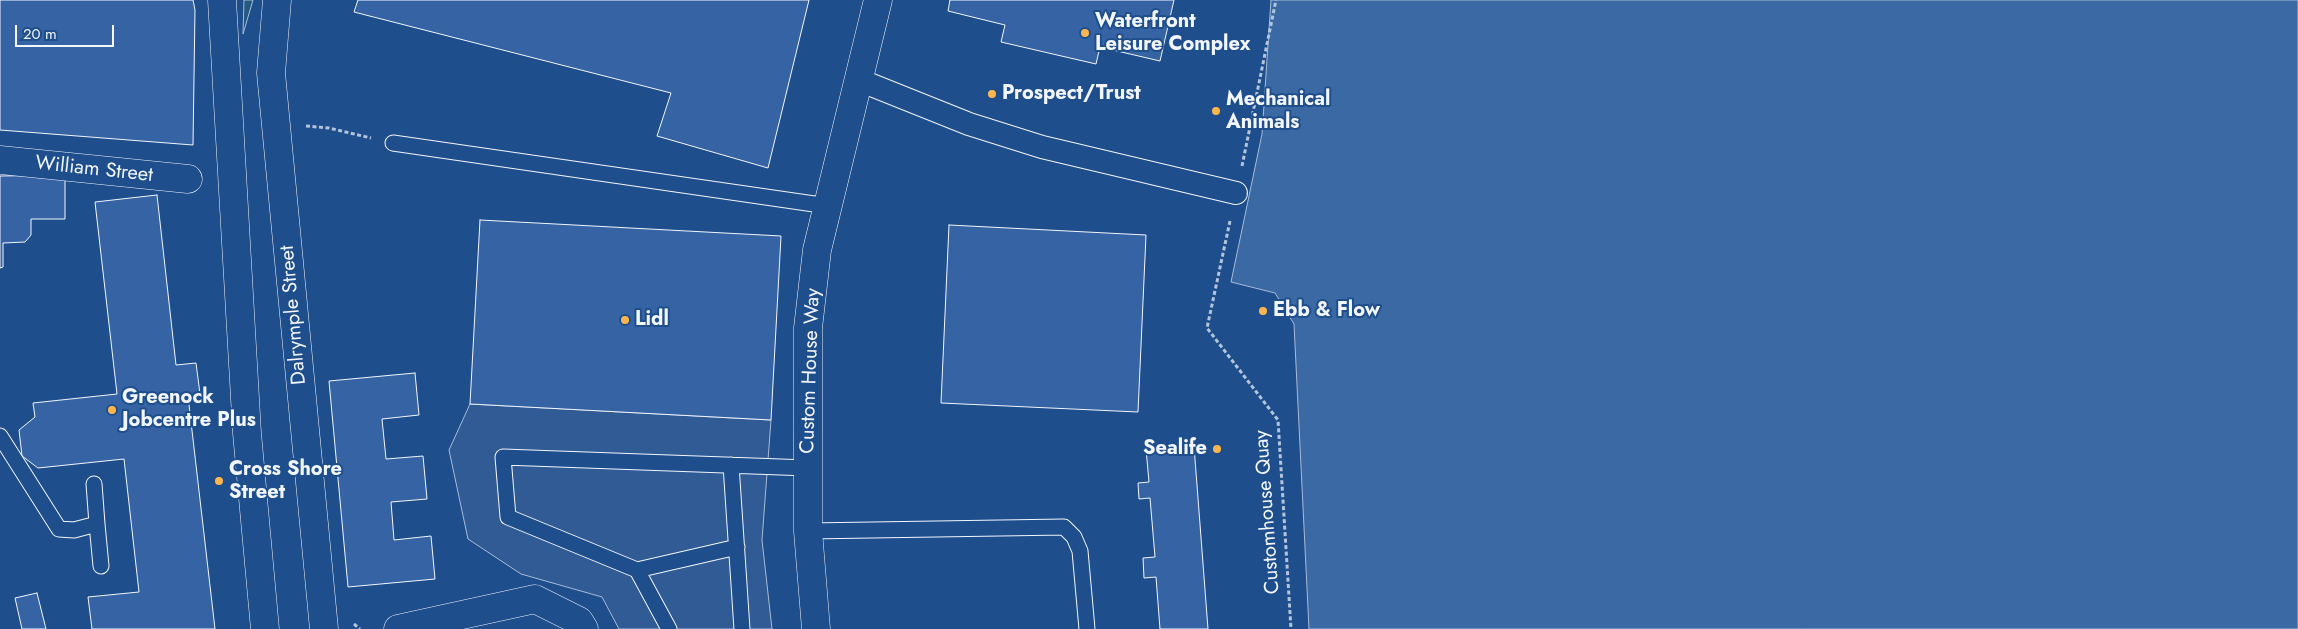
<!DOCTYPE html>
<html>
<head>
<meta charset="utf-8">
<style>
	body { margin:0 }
	#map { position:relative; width:2298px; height:629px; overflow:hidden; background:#1f4e8c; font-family:Jost,sans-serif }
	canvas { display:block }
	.scale { position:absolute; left:15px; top:25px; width:99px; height:22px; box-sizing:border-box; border:2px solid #f2f6ff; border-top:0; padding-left:6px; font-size:15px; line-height:18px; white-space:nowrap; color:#f2f6ff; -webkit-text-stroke:4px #1f4e8c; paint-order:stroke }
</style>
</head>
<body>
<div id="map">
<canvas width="2298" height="629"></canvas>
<div class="scale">20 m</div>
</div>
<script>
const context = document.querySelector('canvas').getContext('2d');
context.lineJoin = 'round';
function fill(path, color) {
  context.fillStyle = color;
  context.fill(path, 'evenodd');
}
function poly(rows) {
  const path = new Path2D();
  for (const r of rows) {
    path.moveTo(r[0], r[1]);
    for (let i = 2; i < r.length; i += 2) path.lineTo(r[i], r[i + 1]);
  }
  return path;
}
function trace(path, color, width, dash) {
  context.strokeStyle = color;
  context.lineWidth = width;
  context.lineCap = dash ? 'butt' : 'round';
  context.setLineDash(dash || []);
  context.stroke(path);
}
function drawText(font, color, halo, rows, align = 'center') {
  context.font = font + ' Jost,sans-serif';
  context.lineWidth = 4;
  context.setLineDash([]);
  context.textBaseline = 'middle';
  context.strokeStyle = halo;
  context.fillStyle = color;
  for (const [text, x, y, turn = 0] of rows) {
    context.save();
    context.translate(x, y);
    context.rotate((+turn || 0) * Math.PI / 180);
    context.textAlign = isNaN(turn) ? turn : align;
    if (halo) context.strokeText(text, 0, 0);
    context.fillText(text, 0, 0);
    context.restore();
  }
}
const green = poly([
	[244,0,253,0,243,34,244,0]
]);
fill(green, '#245a82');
trace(green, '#a8bbd7', 1);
const parking = poly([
	[470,404,771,420,762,540,772,629,619,629,602,597,521,574,468,539,449,450,470,404]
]);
fill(parking, '#305b95');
trace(parking, '#a8bbd7', 1);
const water = poly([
	[1271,0,2298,0,2298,629,1309,629,1294,324,1275,293,1231,282,1262,134,1271,0]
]);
fill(water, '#3b69a3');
trace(water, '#a8bbd7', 1);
const building = poly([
	[0,0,193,0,195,10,193,145,0,130,0,0],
	[358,0,809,0,768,168,657,136,671,93,354,12,358,0],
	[950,0,1174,0,1160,61,1100,47,1096,64,1001,42,1005,25,948,11,950,0],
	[65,175,65,219,31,219,31,235,25,242,3,243,3,267,0,268,0,176,65,175],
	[157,195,176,365,196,363,200,394,188,396,215,629,92,629,88,597,139,592,124,459,38,468,22,456,19,430,35,417,33,403,117,394,95,202,157,195],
	[480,220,781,236,771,420,470,404,480,220],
	[949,225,1146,235,1138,412,941,403,949,225],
	[415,373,419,415,382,419,386,459,423,456,427,499,391,502,394,540,431,536,435,579,348,587,329,381,415,373],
	[1194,446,1208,629,1160,629,1156,577,1144,578,1143,558,1155,557,1150,498,1139,499,1138,483,1149,482,1146,449,1194,446],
	[37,593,46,629,22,629,15,598,37,593]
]);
fill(building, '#3563a3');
trace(building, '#f2f6ff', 1);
const service = poly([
	[393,143,828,206],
	[0,436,59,529,74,530,97,524,94,484],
	[731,465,742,629],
	[97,524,101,566],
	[808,531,1064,527,1074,537,1080,551,1087,629],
	[637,570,737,547],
	[669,629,637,570,508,517,503,457,808,468]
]);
const pedestrian = poly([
	[859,80,969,124,1042,147,1236,193]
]);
const minor = poly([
	[0,160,188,179],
	[398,629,535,599,579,621,584,629],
	[816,629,808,531,808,328,817,250,878,0]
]);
const trunk = poly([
	[222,0,247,433,265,629],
	[277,0,271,73,324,629]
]);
trace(service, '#f2f6ff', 17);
trace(pedestrian, '#f2f6ff', 24);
trace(minor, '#f2f6ff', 29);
trace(trunk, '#f2f6ff', 29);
trace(poly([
	[306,126,329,128,371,138],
	[1242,166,1276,0],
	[1230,221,1207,328,1278,420,1291,629],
	[354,624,360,629]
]), '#b3c4dc', 3, [4, 2.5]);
trace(service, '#1f4e8c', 15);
trace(pedestrian, '#1f4e8c', 22);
trace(minor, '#1f4e8c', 28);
trace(trunk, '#1f4e8c', 28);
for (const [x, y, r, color] of [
	[1085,33,5,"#ffb74d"],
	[992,94,5,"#ffb74d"],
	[1216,111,5,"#ffb74d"],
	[1263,311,5,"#ffb74d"],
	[625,320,5,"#ffb74d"],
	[112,410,5,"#ffb74d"],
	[1217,449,5,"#ffb74d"],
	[219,481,5,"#ffb74d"]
]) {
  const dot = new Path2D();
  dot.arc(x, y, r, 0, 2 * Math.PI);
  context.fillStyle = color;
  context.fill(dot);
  trace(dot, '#1f4e8c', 2);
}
drawText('bold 20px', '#f2f6ff', '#1f4e8c', [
	["Waterfront",1095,22],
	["Leisure Complex",1095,45],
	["Prospect/Trust",1002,94],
	["Mechanical",1226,100],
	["Animals",1226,123],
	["Ebb & Flow",1273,311],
	["Lidl",635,320],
	["Greenock",122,398],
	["Jobcentre Plus",122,421],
	["Sealife",1207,449,"right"],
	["Cross Shore",229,470],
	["Street",229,493]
], 'left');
drawText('20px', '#f2f6ff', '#1f4e8c', [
	["William Street",94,170,6],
	["Dalrymple Street",294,315,-95],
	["Custom House Way",811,371,-88],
	["Customhouse Quay",1268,512,-94]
]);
</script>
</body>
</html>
